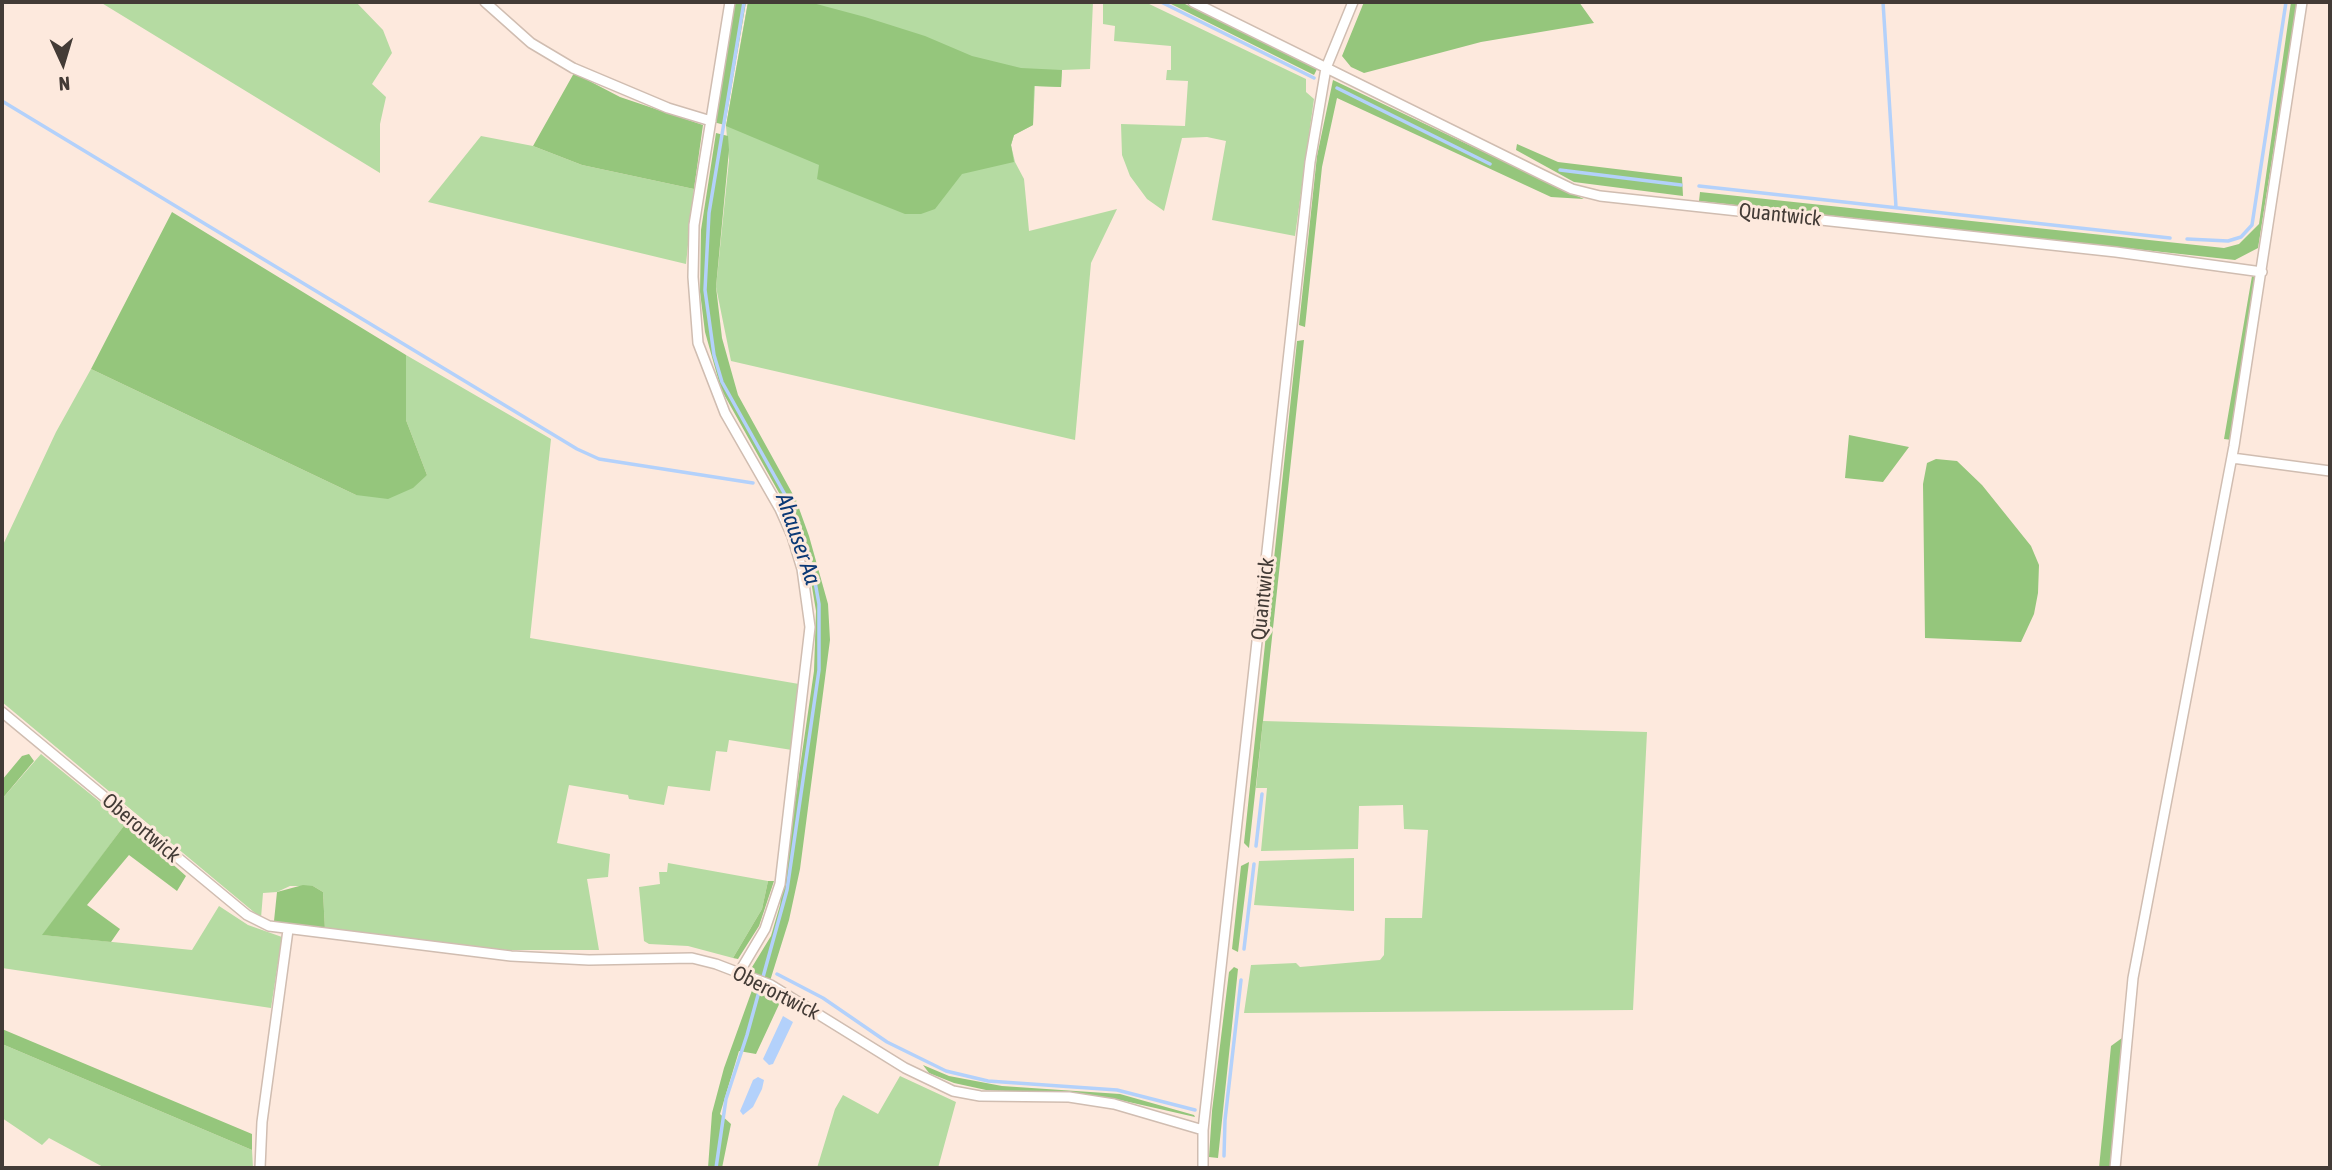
<!DOCTYPE html>
<html>
<head>
<meta charset="utf-8">
<style>
	body { margin:0 }
	#map { position:relative; width:2332px; height:1170px; overflow:hidden; background:#fde9dd; font-family:"Asap Condensed",sans-serif }
	canvas { display:block }
	.frame { position:absolute; inset:0; border:4px solid #433b36; pointer-events:none }
	.north { position:absolute; left:28px; top:28px; width:70px; height:70px; -webkit-text-stroke:5px #fde9dd; paint-order:stroke; rotate:176deg; font-size:19px; font-weight:700; line-height:28px; text-align:center; color:#433b36 }
	.north::after { content:''; display:block; margin:auto; width:24px; height:32px; background:#433b36; clip-path:polygon(50% 0,100% 100%,50% 72%,0 100%) }
</style>
</head>
<body>
<div id="map">
<canvas width="2332" height="1170"></canvas>
<div class="frame"></div>
<div class="north">N</div>
</div>
<script>
const context = document.querySelector('canvas').getContext('2d');
context.lineJoin = 'round';
function fill(path, color) {
  context.fillStyle = color;
  context.fill(path, 'evenodd');
}
function poly(rows) {
  const path = new Path2D();
  for (const r of rows) {
    path.moveTo(r[0], r[1]);
    for (let i = 2; i < r.length; i += 2) path.lineTo(r[i], r[i + 1]);
  }
  return path;
}
function trace(path, color, width, dash) {
  context.strokeStyle = color;
  context.lineWidth = width;
  context.lineCap = dash ? 'butt' : 'round';
  context.setLineDash(dash || []);
  context.stroke(path);
}
function drawText(font, color, halo, rows, align = 'center') {
  context.font = font + ' "Asap Condensed",sans-serif';
  context.lineWidth = 6;
  context.setLineDash([]);
  context.textBaseline = 'middle';
  context.strokeStyle = halo;
  context.fillStyle = color;
  for (const [text, x, y, turn = 0] of rows) {
    context.save();
    context.translate(x, y);
    context.rotate((+turn || 0) * Math.PI / 180);
    context.textAlign = isNaN(turn) ? turn : align;
    if (halo) context.strokeText(text, 0, 0);
    context.fillText(text, 0, 0);
    context.restore();
  }
}
fill(poly([
	[100,2,356,2,383,30,392,53,372,84,386,97,380,124,380,173],
	[748,2,1093,2,1090,69,1062,70,1061,87,1035,86,1033,125,1014,135,1011,145,1015,162,1024,179,1029,231,1117,209,1091,263,1075,440,731,361,716,287,729,160,726,126],
	[1103,2,1145,2,1306,79,1306,92,1314,99,1295,236,1212,220,1226,141,1207,137,1182,138,1164,211,1147,199,1130,176,1122,155,1121,124,1185,126,1188,81,1166,80,1167,70,1171,70,1171,46,1114,41,1115,26,1103,24],
	[481,136,533,146,582,165,694,189,686,264,428,202],
	[406,355,551,439,530,638,799,684,792,750,729,740,727,752,716,751,710,791,668,786,664,805,629,799,628,795,569,785,557,843,610,854,608,877,587,879,599,950,507,950,325,930,323,892,313,886,290,886,277,892,263,893,261,918,2,702,2,547,56,432,91,369,356,495,427,475,406,420],
	[1263,721,1647,732,1633,1010,1244,1013,1251,965,1296,963,1300,967,1380,960,1384,955,1385,918,1422,918,1428,830,1404,829,1403,805,1359,806,1358,849,1261,851,1267,788,1256,788],
	[41,754,126,823,43,935,192,950,219,906,248,925,282,937,271,1008,2,968,2,799],
	[1354,858,1354,911,1254,905,1259,861],
	[668,863,768,881,762,909,733,958,688,946,649,944,644,941,639,887,660,884,659,872,667,872],
	[2,1044,252,1150,253,1168,105,1168,49,1138,42,1145,2,1118],
	[900,1076,956,1102,938,1168,817,1168,835,1109,843,1095,878,1114]
]), '#b5dba2');
fill(poly([
	[732,2,746,2,725,125,713,122],
	[748,2,809,2,865,17,925,36,972,56,1021,68,1062,70,1061,87,1034,86,1033,125,1014,135,1011,145,1014,162,962,174,935,209,921,214,905,214,817,179,819,165,726,126],
	[1167,2,1181,2,1317,69,1314,75],
	[1364,2,1579,2,1594,23,1481,42,1364,73,1351,67,1342,56],
	[2291,2,2297,2,2258,248,2235,260,1699,201,1700,192,2224,248,2239,244,2259,224],
	[574,73,620,97,703,125,694,189,582,165,533,146],
	[1333,80,1557,187,1584,199,1551,197,1337,98,1322,167,1305,327,1299,325,1317,156],
	[716,133,728,136,729,150,716,287,722,338,738,395,796,500,809,536,828,604,830,640,800,869,789,920,770,981,749,972,771,936,780,905,814,671,816,611,809,569,788,509,721,389,705,332,700,292,701,230],
	[1517,144,1558,162,1682,177,1683,196,1574,182,1516,150],
	[172,212,406,355,406,420,427,475,413,488,388,499,356,495,91,369],
	[2252,276,2257,278,2232,440,2224,439],
	[1304,340,1263,721,1249,848,1244,843,1297,341],
	[1849,435,1909,447,1883,482,1845,478],
	[1936,459,1957,461,1982,485,2031,546,2039,565,2038,593,2034,614,2021,642,1925,638,1923,484,1927,463],
	[29,754,34,761,2,799,2,780,22,756],
	[126,823,186,876,177,891,129,855,87,905,120,929,111,942,42,935],
	[1249,862,1238,952,1232,949,1241,866],
	[768,881,774,881,759,926,738,959,733,958,762,909],
	[303,885,313,886,323,892,325,930,277,925,274,921,277,892],
	[1234,967,1238,969,1218,1158,1209,1157,1212,1111,1229,972],
	[755,982,782,998,756,1054,739,1051,720,1114,731,1124,722,1168,708,1168,712,1113,724,1068],
	[2,1029,252,1134,252,1150,2,1044],
	[2122,1038,2110,1168,2099,1168,2111,1046],
	[923,1065,949,1076,1002,1086,1120,1094,1194,1115,1195,1117,1120,1100,1083,1095,986,1090,954,1083,929,1073]
]), '#95c67c');
fill(poly([
	[783,1016,793,1022,773,1064,769,1065,763,1059],
	[758,1077,764,1080,762,1089,753,1107,743,1115,740,1111,743,1104,753,1080]
]), '#b3d1fb');
trace(poly([
	[1161,2,1314,78],
	[1883,2,1896,207],
	[1337,88,1490,164],
	[2,101,577,449,599,459,753,483],
	[1560,170,1681,185],
	[1699,186,2170,238],
	[2187,239,2228,241,2241,237,2252,225,2286,2],
	[1256,846,1262,794],
	[1244,949,1254,864],
	[777,974,823,998,887,1042,946,1071,988,1081,1117,1090,1195,1110],
	[1224,1156,1225,1120,1241,980],
	[716,1168,726,1099,747,1035,787,890,819,670,819,604,813,571,788,500,722,382,714,355,705,290,709,213,744,2]
]), '#b3d1fb', 3.5);
const minor = poly([
	[485,2,531,43,573,68,668,108,711,121],
	[730,2,694,225,693,277,698,343,725,413,780,509,792,536,802,569,810,627,780,884,765,929,740,971],
	[1193,2,1543,175,1572,189,1600,196,2116,252,2262,272],
	[2232,458,2330,471],
	[2,712,247,915,269,926,511,956,589,960,692,958,716,964,771,985,905,1068,953,1091,980,1096,1069,1097,1114,1104,1203,1130],
	[260,1168,262,1122,288,930],
	[1203,1168,1203,1130,1310,162,1326,68,1353,2],
	[2115,1168,2133,978,2234,446,2302,2]
]);
trace(minor, '#d0bdb1', 12);
trace(minor, '#fff', 9);
drawText('21px', '#433b36', '#fde9dd', [
	["Quantwick",1780,215,6],
	["Quantwick",1263,599,-84],
	["Oberortwick",141,828,40],
	["Oberortwick",776,993,27]
]);
drawText('italic 23px', '#0b3976', '#fde9dd', [
	["Ahauser Aa",798,539,71]
]);
</script>
</body>
</html>
